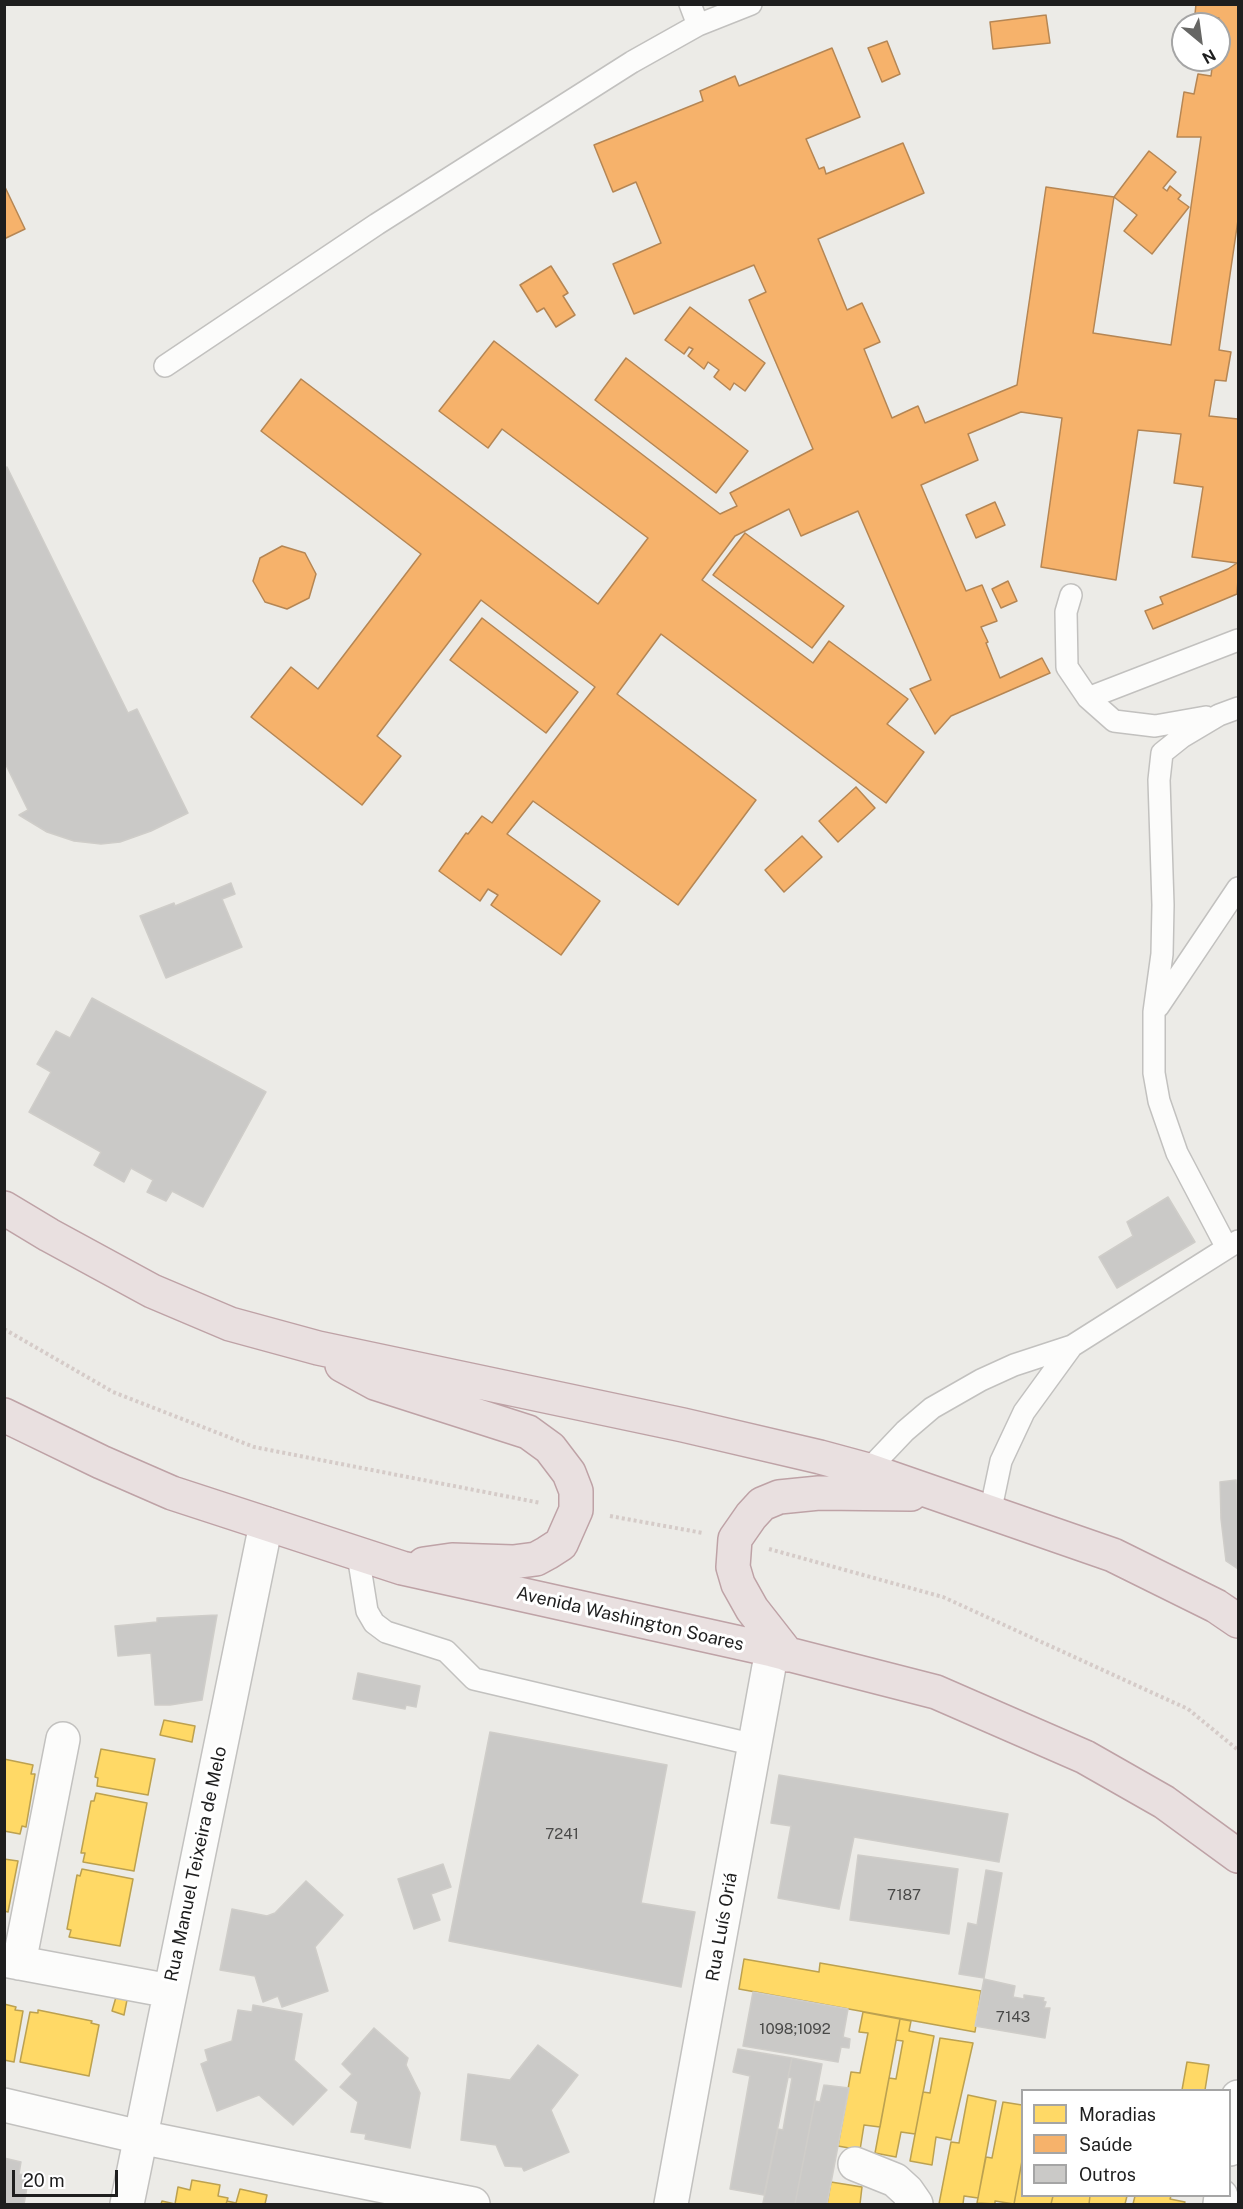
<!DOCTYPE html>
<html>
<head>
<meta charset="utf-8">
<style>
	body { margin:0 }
	#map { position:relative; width:1243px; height:2209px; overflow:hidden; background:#ecebe7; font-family:"Public Sans",sans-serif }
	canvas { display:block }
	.frame { position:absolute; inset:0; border:6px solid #1e1e1e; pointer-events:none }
	.legend { position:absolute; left:1021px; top:2089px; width:210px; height:108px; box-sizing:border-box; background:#fff; border:2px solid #a5a5a5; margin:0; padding:8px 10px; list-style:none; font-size:18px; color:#1e1e1e }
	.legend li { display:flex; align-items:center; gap:12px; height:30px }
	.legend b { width:30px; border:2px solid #a5a5a5 }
	.north { position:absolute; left:1171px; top:12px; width:60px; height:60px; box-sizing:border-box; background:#fff; border:2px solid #a5a5a5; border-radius:50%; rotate:151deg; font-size:16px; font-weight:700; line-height:24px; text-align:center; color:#1e1e1e }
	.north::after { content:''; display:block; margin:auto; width:21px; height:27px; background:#666664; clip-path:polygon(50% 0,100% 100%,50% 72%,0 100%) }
	.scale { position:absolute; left:12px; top:2170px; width:106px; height:27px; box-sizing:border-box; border:3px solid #1e1e1e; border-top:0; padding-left:8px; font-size:18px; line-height:21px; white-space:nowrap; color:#1e1e1e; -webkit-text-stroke:4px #fff; paint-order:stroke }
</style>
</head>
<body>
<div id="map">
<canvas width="1243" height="2209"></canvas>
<div class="frame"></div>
<ul class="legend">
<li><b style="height:16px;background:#ffd966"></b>Moradias</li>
<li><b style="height:16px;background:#f6b26b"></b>Saúde</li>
<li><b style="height:16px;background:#cac9c7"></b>Outros</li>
</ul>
<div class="north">N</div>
<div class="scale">20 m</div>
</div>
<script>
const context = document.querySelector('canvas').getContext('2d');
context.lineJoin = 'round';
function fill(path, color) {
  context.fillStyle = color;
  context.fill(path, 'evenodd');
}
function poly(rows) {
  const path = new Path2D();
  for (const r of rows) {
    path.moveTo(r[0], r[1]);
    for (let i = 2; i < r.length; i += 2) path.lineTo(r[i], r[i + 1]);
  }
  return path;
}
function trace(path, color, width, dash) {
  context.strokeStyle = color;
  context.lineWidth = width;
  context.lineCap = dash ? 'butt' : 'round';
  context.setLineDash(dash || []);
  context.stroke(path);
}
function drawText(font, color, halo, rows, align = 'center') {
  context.font = font + ' "Public Sans",sans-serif';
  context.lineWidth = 6;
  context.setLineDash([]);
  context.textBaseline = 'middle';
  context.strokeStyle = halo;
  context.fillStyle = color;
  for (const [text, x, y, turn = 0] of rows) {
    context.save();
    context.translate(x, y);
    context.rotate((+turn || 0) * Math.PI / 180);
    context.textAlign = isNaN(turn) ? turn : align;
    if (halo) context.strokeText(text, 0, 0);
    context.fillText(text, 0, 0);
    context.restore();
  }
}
const homes = poly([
	[164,1720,195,1726,192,1742,160,1735,164,1720],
	[101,1749,155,1759,148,1795,97,1786,98,1778,95,1777,101,1749],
	[4,1759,33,1765,31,1774,35,1774,26,1827,22,1826,20,1834,4,1831,4,1759],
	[96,1793,147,1803,134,1871,83,1862,85,1853,81,1853,91,1801,94,1801,96,1793],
	[4,1859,18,1861,8,1912,4,1911,4,1859],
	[82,1869,133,1879,120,1946,69,1937,71,1930,67,1929,77,1875,80,1876,82,1869],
	[744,1959,819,1972,820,1963,981,1991,975,2032,739,1989,744,1959],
	[116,1997,127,2000,124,2015,112,2011,116,1997],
	[4,2004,16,2007,15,2010,23,2011,14,2062,4,2060,4,2004],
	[38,2010,92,2021,91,2023,99,2025,89,2076,20,2062,30,2012,38,2013,38,2010],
	[863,2012,900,2019,880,2127,864,2125,860,2150,838,2146,851,2072,860,2073,868,2033,859,2032,863,2012],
	[900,2019,911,2021,909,2031,934,2036,915,2134,901,2132,896,2157,875,2153,889,2078,896,2079,903,2041,896,2040,900,2019],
	[940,2038,973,2043,951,2140,936,2137,932,2165,910,2161,923,2092,930,2093,940,2038],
	[1187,2062,1209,2065,1205,2090,1182,2090,1187,2062],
	[968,2095,996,2101,978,2198,964,2196,963,2204,939,2204,951,2142,959,2143,968,2095],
	[1003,2102,1022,2105,1022,2161,1014,2204,995,2201,995,2204,977,2203,986,2157,992,2158,1003,2102],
	[1022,2161,1022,2196,1053,2196,1051,2204,1014,2204,1022,2161],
	[192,2180,220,2185,218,2196,228,2198,226,2204,161,2204,162,2201,175,2204,178,2187,190,2190,192,2180],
	[831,2182,862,2187,860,2204,827,2204,831,2182],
	[240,2189,267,2195,265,2204,226,2204,227,2201,236,2203,240,2189],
	[1053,2196,1090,2196,1089,2204,1051,2204,1053,2196],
	[1090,2196,1127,2196,1125,2204,1089,2204,1090,2196],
	[1135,2196,1171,2196,1170,2199,1185,2202,1184,2204,1133,2204,1135,2196]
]);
fill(homes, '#ffd966');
trace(homes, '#bca150', 1.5);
const health = poly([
	[1196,4,1238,4,1238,220,1219,350,1231,352,1226,381,1215,380,1209,416,1238,419,1238,579,1237,594,1153,629,1145,611,1163,604,1160,597,1228,569,1237,563,1192,557,1203,487,1174,483,1181,434,1138,430,1116,580,1041,567,1062,418,1021,412,968,434,978,460,921,485,966,591,982,585,997,621,981,627,988,642,986,643,1000,678,1042,658,1050,673,951,716,935,734,910,689,931,680,858,511,801,536,789,509,735,536,702,580,813,663,829,641,908,699,887,724,924,752,886,803,661,634,617,694,756,800,678,905,533,801,507,834,600,901,561,955,491,905,498,895,488,889,480,901,439,871,466,833,468,834,482,816,492,823,595,687,481,600,377,736,401,756,362,805,251,717,291,667,318,689,421,554,261,431,301,379,598,604,648,538,502,429,488,448,439,411,494,341,720,514,737,506,730,493,813,449,749,300,766,292,754,265,634,314,613,264,661,243,636,182,613,192,594,145,703,101,700,91,735,76,739,86,832,48,860,117,806,139,819,169,824,167,826,174,903,143,924,193,818,239,847,310,862,303,880,342,864,349,892,418,918,406,925,423,1017,385,1046,187,1114,197,1093,333,1171,345,1201,137,1177,137,1184,92,1194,94,1198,74,1211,76,1213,60,1219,60,1219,18,1195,14,1196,4],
	[1046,15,1050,43,993,49,990,22,1046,15],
	[887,41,900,74,882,82,868,48,887,41],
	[1149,151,1176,172,1163,188,1167,191,1170,186,1181,195,1178,199,1189,207,1152,254,1124,231,1137,215,1114,197,1149,151],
	[4,185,25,229,4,239,4,185],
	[551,266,568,293,563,296,575,315,556,327,544,308,537,312,520,285,551,266],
	[690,307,765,363,745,391,734,383,730,390,714,377,719,370,708,362,704,369,688,356,693,349,689,347,684,354,665,340,690,307],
	[626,358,748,451,716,493,595,400,626,358],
	[995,502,1005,525,976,538,966,515,995,502],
	[745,533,844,606,812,648,713,575,745,533],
	[282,546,305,553,316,574,309,598,287,609,265,602,253,581,260,558,282,546],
	[1008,581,1017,601,1001,608,992,589,1008,581],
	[482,618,578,692,546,733,450,660,482,618],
	[856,787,875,808,838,842,819,821,856,787],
	[802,836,822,857,784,892,765,870,802,836]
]);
fill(health, '#f6b26b');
trace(health, '#b58654', 1.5);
const building = poly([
	[7,467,128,713,137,709,188,813,151,831,120,842,101,844,74,841,47,832,19,815,28,810,4,761,4,468,7,467],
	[231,883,235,894,222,899,242,947,166,978,140,916,174,903,175,906,231,883],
	[92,998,266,1092,203,1207,172,1191,166,1201,147,1192,153,1180,131,1168,124,1182,94,1165,101,1152,29,1112,51,1072,37,1064,56,1031,70,1038,92,998],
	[1168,1197,1195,1242,1117,1288,1099,1257,1133,1236,1127,1222,1168,1197],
	[1236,1480,1238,1527,1238,1569,1226,1561,1221,1519,1220,1482,1236,1480],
	[217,1615,202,1700,170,1705,155,1705,151,1653,118,1656,115,1626,157,1622,157,1618,217,1615],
	[358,1673,420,1686,416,1707,406,1705,405,1709,353,1699,358,1673],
	[490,1732,667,1765,641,1903,695,1912,681,1987,449,1941,490,1732],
	[779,1775,1008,1814,999,1862,854,1837,839,1909,778,1898,791,1826,771,1823,779,1775],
	[858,1855,958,1869,949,1934,850,1920,858,1855],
	[443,1864,451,1887,431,1894,440,1920,414,1929,398,1879,443,1864],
	[986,1870,1002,1873,984,1978,959,1974,968,1923,977,1925,986,1870],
	[306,1881,343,1915,315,1947,328,1991,282,2007,278,1996,263,2002,255,1976,220,1970,223,1955,232,1909,267,1916,275,1913,306,1881],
	[984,1979,1015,1986,1013,1997,1024,1999,1024,1995,1044,1998,1043,2001,1046,2002,1044,2008,1050,2008,1045,2038,975,2026,984,1979],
	[753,1992,848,2009,843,2037,850,2039,849,2048,841,2047,838,2062,743,2046,753,1992],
	[253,2005,302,2014,294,2060,327,2090,293,2125,259,2095,217,2111,201,2064,208,2061,205,2050,232,2041,238,2010,252,2012,253,2005],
	[374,2028,408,2058,406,2065,420,2093,410,2148,365,2139,366,2134,351,2132,358,2102,340,2087,352,2074,342,2064,374,2028],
	[538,2045,578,2075,551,2110,569,2152,524,2171,522,2167,505,2166,496,2145,461,2140,468,2074,510,2080,538,2045],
	[738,2049,792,2058,764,2195,730,2189,750,2076,733,2072,738,2049],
	[792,2058,822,2064,795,2204,771,2204,763,2203,778,2129,783,2130,792,2078,788,2077,792,2058],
	[824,2085,849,2088,827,2204,795,2204,815,2101,820,2102,824,2085],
	[4,2158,21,2162,19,2174,29,2176,24,2204,4,2204,4,2158]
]);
fill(building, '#cac9c7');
trace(building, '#cfcdc9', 1.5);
const lane = poly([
	[690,4,698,25],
	[165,366,377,224,632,62,698,25,751,4],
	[1071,595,1066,612,1067,667,1088,698,1114,721,1155,726,1206,717],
	[1088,698,1238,640],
	[1158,1007,1238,888],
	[1227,1248,1177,1153,1159,1101,1154,1073,1154,1012,1162,954,1163,905,1159,780,1162,753,1182,737,1219,715,1238,708],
	[868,1470,905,1431,932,1408,981,1380,1014,1365,1072,1346,1238,1241],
	[990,1513,1001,1461,1024,1412,1072,1346],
	[358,1555,367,1611,374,1623,386,1632,446,1651,474,1679,755,1745]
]);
const street = poly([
	[4,1960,170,1991],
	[19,1963,63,1739],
	[4,2105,140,2137,473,2204],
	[1230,2149,1238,2097],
	[855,2164,895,2180,907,2191,916,2204],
	[127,2204,266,1524],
	[671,2204,772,1650],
	[1220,2204,1221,2196]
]);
const highway = poly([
	[4,1208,49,1235,152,1291,230,1324,318,1348,683,1425,820,1457,868,1470,1113,1555,1216,1606,1238,1621],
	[342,1365,375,1383,528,1432,550,1448,569,1473,576,1491,576,1510,561,1544,547,1553,536,1559,513,1562,452,1560,424,1564],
	[4,1415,101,1462,172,1493,402,1568,772,1650,936,1692,1085,1757,1164,1802,1238,1856],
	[788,1655,752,1609,738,1584,733,1567,735,1539,751,1516,762,1504,779,1497,819,1493,911,1494]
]);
trace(lane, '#c2c1bf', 24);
trace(street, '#c2c1bf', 36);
trace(highway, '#bea2a6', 36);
trace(poly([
	[4,1329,113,1392,254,1447,541,1503],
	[610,1516,703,1533],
	[769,1549,943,1597,1188,1709,1238,1750]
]), '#d5cbc8', 4, [3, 3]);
trace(lane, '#fcfcfb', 21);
trace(street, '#fcfcfb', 33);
trace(highway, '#e9e0e0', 33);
drawText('15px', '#494948', null, [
	["7241",562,1834],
	["7187",904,1895],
	["7143",1013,2017],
	["1098;1092",795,2029]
]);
drawText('18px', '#1e1e1e', '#fff', [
	["Avenida Washington Soares",630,1619,13],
	["Rua Manuel Teixeira de Melo",196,1864,-78],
	["Rua Luís Oriá",722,1927,-80]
]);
</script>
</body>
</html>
